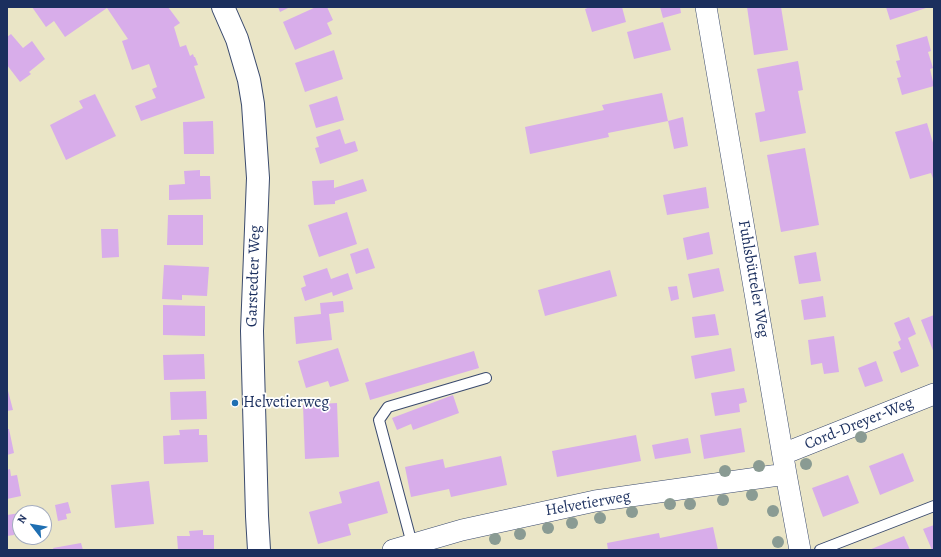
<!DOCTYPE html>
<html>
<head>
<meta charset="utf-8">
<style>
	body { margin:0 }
	#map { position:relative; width:941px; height:557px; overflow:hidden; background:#eae5c6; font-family:Alegreya,serif }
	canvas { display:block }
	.frame { position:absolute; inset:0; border:8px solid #1b2f5e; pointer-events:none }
	.north { position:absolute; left:12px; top:505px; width:40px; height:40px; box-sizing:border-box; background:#fff; border:1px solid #a4acbf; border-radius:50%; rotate:301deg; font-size:11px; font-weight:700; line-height:16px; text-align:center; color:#1b2f5e }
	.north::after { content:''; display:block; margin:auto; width:14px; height:18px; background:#1f6fb2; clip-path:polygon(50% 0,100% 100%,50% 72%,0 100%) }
</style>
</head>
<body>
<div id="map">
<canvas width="941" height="557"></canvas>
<div class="frame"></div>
<div class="north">N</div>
</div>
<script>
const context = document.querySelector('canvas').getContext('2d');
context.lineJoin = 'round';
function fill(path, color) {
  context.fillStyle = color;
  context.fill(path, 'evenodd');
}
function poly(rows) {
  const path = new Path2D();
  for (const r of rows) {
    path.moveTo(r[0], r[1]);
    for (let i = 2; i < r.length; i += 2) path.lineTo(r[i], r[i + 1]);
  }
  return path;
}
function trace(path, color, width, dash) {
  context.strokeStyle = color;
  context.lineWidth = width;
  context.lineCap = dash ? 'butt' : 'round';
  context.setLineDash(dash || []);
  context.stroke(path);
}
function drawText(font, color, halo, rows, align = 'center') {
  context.font = font + ' Alegreya,serif';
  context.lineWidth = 3.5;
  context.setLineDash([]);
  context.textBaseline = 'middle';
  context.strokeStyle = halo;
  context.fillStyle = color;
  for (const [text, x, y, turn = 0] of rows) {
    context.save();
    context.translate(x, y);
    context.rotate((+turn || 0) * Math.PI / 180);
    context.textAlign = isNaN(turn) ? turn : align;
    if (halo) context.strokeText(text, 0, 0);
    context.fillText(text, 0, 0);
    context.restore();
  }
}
fill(poly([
	[32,7,168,7,180,23,174,27,180,47,186,45,190,56,193,54,194,57,195,57,198,65,194,66,205,98,141,121,135,106,156,98,152,89,157,87,149,64,132,70,122,41,128,39,107,8,65,37,54,21,46,27],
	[278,7,290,7,280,12],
	[316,7,327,7,333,20,327,23,332,34,295,50,283,22],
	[590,7,622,7,626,22,592,32,585,9],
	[660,7,680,7,681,13,663,18],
	[747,7,781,7,788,50,754,55],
	[886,7,929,7,890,20],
	[663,22,671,50,634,59,627,32],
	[11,34,23,48,32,41,45,59,29,72,31,74,20,82,7,65,7,37],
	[927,36,931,51,928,52,933,68,930,69,934,86,902,95,897,78,901,77,896,61,900,60,896,45],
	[334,50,343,79,305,92,295,63],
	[798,61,803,90,798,91,806,133,760,142,755,113,765,111,757,69],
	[662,93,668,121,608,133,609,137,530,154,525,127,604,110,602,105],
	[95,94,116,136,66,160,50,125,83,108,79,101],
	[337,96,344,120,316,128,309,105],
	[683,117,688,146,674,149,668,121],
	[213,121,214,154,184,154,183,122],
	[927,123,934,146,934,181,931,173,910,179,895,132],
	[340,129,345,144,355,141,358,151,320,164,315,148,319,147,316,137],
	[805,148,819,225,781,232,767,155],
	[200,170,200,176,210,176,211,199,169,200,169,185,185,184,184,171],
	[363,179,367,191,335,201,335,204,314,205,312,181,334,180,334,188],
	[706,187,709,208,667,215,663,195],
	[347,212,357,244,319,257,308,225],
	[168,215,203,215,203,245,167,245],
	[101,229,118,229,119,257,102,258],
	[709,232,713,254,687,260,683,238],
	[368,248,375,268,356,274,350,254],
	[816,252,821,281,799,284,794,256],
	[164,265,209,267,207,296,182,295,182,300,162,299],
	[327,268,331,279,348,273,353,289,333,296,332,292,305,301,301,288,306,286,303,276],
	[719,268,724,291,693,298,688,274],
	[610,270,617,296,545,316,538,290],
	[677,286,679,299,671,301,668,287],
	[823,296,826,317,804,320,801,300],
	[343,301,344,312,329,314,332,340,296,344,294,317,321,314,320,303],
	[163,305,205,306,205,336,163,335],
	[715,314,719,335,695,338,692,317],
	[934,315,934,353,921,320],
	[909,317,916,334,908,338,919,366,901,373,893,352,901,349,898,342,901,340,894,323],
	[834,336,839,372,824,374,822,363,811,365,808,340],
	[338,348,349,381,330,387,328,381,306,388,298,361],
	[731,348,735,371,695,379,691,356],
	[474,351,479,368,370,400,365,383],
	[204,354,205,379,164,380,163,355],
	[876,361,883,381,865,387,858,368],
	[7,387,13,410,7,411],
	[744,388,747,402,739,404,740,412,715,416,711,393],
	[206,391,207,419,171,420,170,392],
	[453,395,459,413,413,430,411,424,397,430,392,418],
	[337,403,339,457,305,459,303,405],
	[741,428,745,452,704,459,700,435],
	[7,429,9,429,14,453,7,455],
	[199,429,199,435,207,435,208,462,164,464,163,436,180,435,179,430],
	[636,435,641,461,557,477,552,451],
	[688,438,691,453,655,459,652,445],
	[903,453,914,481,880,495,869,466],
	[501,456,507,485,451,497,449,489,411,497,405,467,443,459,445,468],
	[10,469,11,476,17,475,21,496,7,499,7,470],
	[848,475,859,503,823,517,812,488],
	[149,481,154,524,115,528,111,485],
	[379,481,388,513,348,524,351,535,318,544,309,512,342,503,339,492],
	[68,502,71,513,66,514,67,519,58,521,55,505],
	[20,513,20,530,14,531,14,535,7,536,7,515],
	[934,525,934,550,932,550,923,529],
	[713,527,718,550,608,550,607,543,659,533,660,538],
	[203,530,203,535,214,535,214,550,178,550,177,536,190,536,189,531],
	[904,536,910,550,869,550,891,541],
	[81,543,83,550,54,550,53,548]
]), '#d8adea');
const lane = poly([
	[412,544,379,420,388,407,486,378],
	[820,550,934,506]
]);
const street = poly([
	[706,7,786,474,800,550],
	[783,454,934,394],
	[393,550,462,530,595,501,786,474]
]);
const secondary = poly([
	[223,7,237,39,249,80,253,104,258,178,252,331,257,516,259,550]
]);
trace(lane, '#3a4a6e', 12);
trace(street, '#3a4a6e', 22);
trace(secondary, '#3a4a6e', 24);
trace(lane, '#fff', 10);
trace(street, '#fff', 21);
trace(secondary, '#fff', 22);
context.fillStyle = '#8a9b93';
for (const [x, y] of [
	[861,437],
	[806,464],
	[759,466],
	[725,471],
	[752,495],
	[723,500],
	[670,504],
	[690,504],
	[773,511],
	[632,512],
	[600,518],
	[572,523],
	[548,528],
	[520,534],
	[495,539],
	[778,542]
]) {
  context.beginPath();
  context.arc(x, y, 6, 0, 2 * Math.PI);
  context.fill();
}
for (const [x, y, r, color] of [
	[235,403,4,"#1f6fb2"]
]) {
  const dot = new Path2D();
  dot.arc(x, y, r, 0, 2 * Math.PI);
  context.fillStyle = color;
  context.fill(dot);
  trace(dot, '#fff', 1.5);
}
drawText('16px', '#1b2f5e', '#fff', [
	["Garstedter Weg",254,276,-88],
	["Fuhlsbütteler Weg",753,279,80],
	["Cord-Dreyer-Weg",859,424,-22],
	["Helvetierweg",588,504,-10]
]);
drawText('16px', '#1b2f5e', '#fff', [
	["Helvetierweg",243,403]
], 'left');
</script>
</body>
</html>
